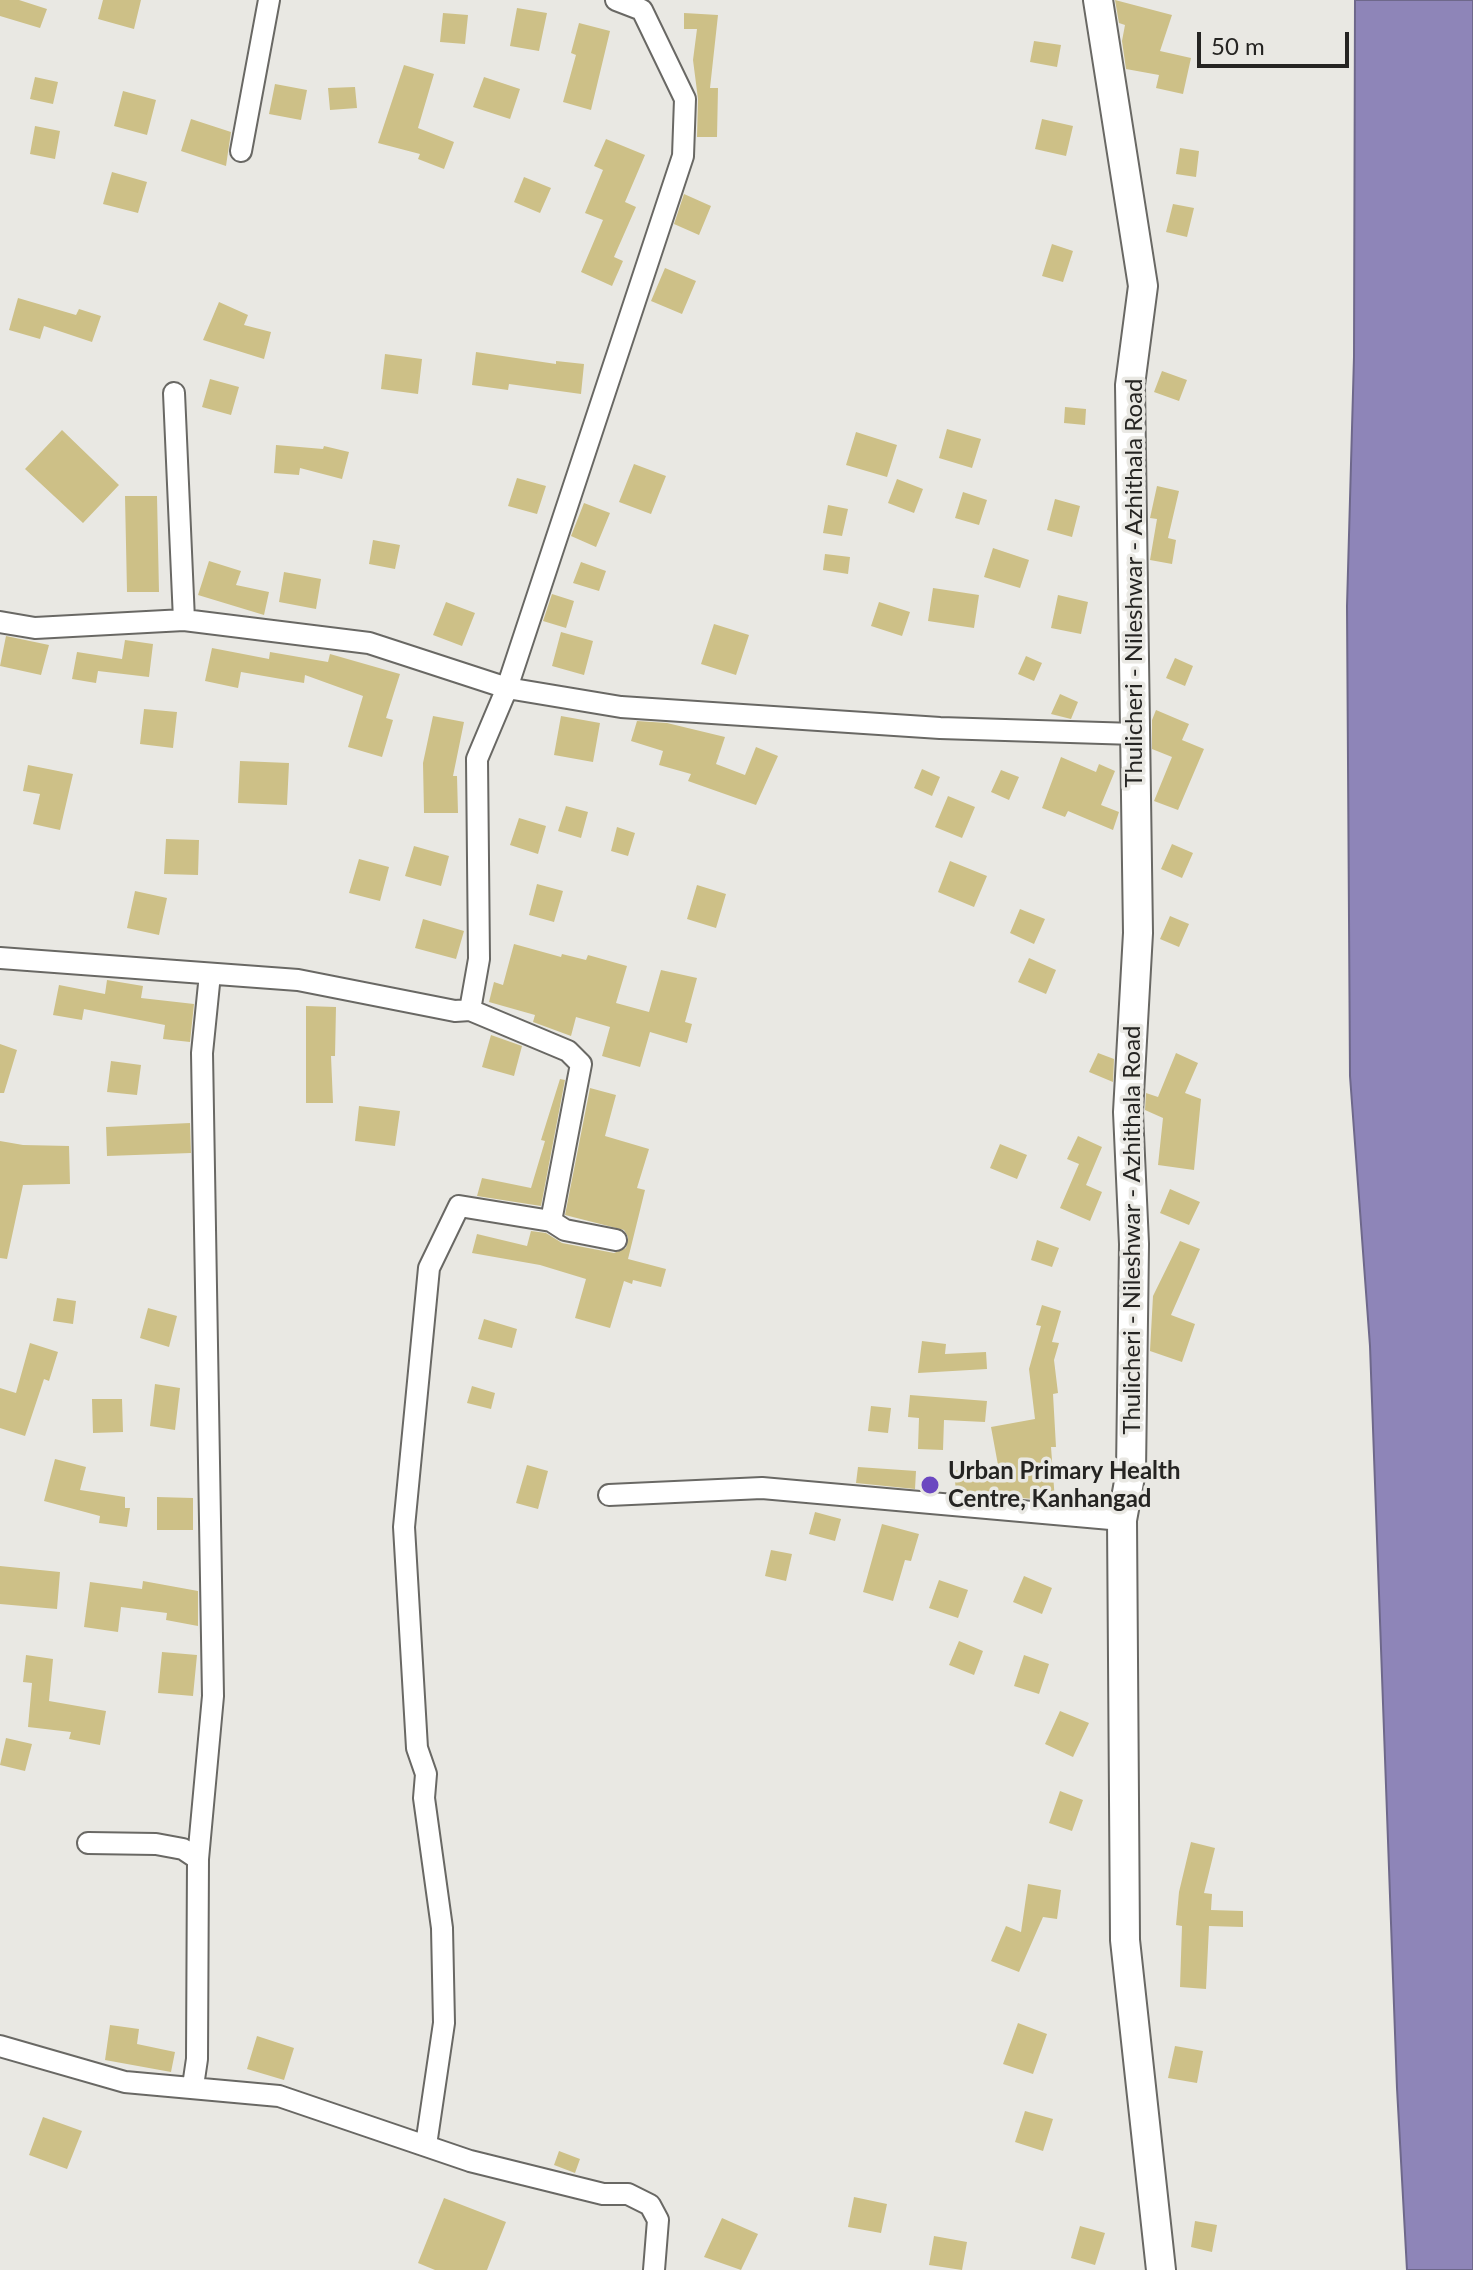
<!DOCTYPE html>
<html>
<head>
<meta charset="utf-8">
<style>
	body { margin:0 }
	#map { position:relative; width:1473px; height:2270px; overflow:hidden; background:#e9e8e3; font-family:Lato,sans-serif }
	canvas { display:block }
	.scale { position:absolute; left:1197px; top:32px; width:152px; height:36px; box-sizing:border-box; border:4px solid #252422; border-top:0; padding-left:10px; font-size:24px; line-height:28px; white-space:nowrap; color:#252422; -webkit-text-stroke:6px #e9e8e3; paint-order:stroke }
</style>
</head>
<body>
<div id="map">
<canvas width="1473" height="2270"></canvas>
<div class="scale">50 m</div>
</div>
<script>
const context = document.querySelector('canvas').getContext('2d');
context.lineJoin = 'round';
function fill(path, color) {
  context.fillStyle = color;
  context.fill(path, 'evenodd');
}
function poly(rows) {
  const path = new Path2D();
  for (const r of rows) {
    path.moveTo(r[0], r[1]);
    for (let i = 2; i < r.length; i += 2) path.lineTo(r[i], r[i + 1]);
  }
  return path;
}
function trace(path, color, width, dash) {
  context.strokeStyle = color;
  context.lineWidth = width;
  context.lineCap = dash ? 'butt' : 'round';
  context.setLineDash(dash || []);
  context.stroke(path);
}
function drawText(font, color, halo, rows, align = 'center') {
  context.font = font + ' Lato,sans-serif';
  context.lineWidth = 7;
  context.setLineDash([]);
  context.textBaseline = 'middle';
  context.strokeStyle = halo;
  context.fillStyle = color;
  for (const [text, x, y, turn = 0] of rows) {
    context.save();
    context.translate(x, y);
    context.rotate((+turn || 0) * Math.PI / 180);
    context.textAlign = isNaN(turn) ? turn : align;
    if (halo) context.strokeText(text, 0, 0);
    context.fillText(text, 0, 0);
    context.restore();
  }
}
const water = poly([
	[1355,0,1473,0,1473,2270,1407,2270,1397,2088,1370,1346,1350,1076,1347,606,1354,357,1355,0]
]);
fill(water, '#8e85b8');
trace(water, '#6e688b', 2);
fill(poly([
	[0,0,19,0,47,9,40,28,0,16],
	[103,0,141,0,134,29,98,19],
	[1115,0,1172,15,1160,51,1191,58,1183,94,1156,88,1159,75,1126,69,1122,41,1125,25,1119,23],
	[517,8,547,13,539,51,510,46],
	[443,13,468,15,465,44,440,42],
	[684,13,718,15,710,88,718,88,717,137,697,137,698,99,693,60,697,29,684,29],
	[579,23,610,31,591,110,563,102,576,55,571,53],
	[1034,41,1061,45,1057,67,1030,62],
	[404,65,434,74,418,128,454,142,444,169,418,159,420,154,378,143],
	[35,77,58,82,53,104,30,99],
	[484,77,520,89,510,119,473,107],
	[275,84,307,90,301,120,269,114],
	[355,87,357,108,330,110,328,88],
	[123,91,156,100,147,135,114,126],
	[191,119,231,132,226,166,181,151],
	[1042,119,1073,126,1066,156,1035,149],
	[35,126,60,131,55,159,30,154],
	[606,139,645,155,625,202,636,207,614,257,623,261,612,286,581,272,603,220,585,213,603,170,594,166],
	[1180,148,1199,151,1196,177,1176,174],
	[112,172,147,182,138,213,103,204],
	[524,177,551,188,540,213,514,202],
	[684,194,711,206,699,235,674,224],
	[1173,204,1194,208,1187,237,1166,232],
	[1052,244,1073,251,1063,282,1042,276],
	[665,268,696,281,682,314,651,301],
	[18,298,76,315,79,309,101,316,92,342,44,326,40,339,9,330],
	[219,302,248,315,244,325,271,332,264,359,203,340],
	[476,352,556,364,556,361,584,364,581,394,509,384,508,390,472,385],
	[385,354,422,359,418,394,381,389],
	[1162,371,1187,380,1179,401,1154,392],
	[210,379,239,387,231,415,202,407],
	[1065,407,1086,409,1085,425,1064,423],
	[947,429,981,439,972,468,939,458],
	[62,430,119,485,83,523,25,469],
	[856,432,897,445,887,477,846,465],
	[276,445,323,449,324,446,349,452,342,479,300,468,299,475,274,473],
	[634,464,666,476,651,514,619,502],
	[517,478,546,486,537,514,508,506],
	[897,479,923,489,914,513,888,503],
	[1157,486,1179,491,1168,538,1176,540,1172,564,1150,560,1157,519,1150,518],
	[963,492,987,500,979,525,955,518],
	[125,496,157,496,159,592,127,592],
	[1055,499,1080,506,1072,537,1047,530],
	[584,503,610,513,596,547,571,536],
	[828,505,848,509,842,536,823,533],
	[373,540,400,545,395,569,369,564],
	[993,548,1029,560,1020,588,984,577],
	[825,554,850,557,848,574,823,570],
	[209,561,241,571,236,585,269,592,264,615,198,595],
	[581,562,606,571,599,591,573,583],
	[284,572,321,579,316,609,279,602],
	[933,588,979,595,974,628,928,621],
	[552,594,574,601,566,628,543,621],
	[1058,595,1088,602,1081,634,1051,628],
	[446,602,475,613,462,646,433,635],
	[879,602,910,612,902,636,871,626],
	[714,624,749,635,736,675,701,664],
	[561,632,593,641,584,675,552,666],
	[6,636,49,645,41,675,0,666],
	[125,640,153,644,149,677,98,671,96,683,72,679,77,652,122,659],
	[212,648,269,659,270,652,328,662,330,654,400,674,386,718,393,720,382,757,348,747,363,696,305,675,304,683,241,672,238,688,205,681],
	[1026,656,1042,663,1034,681,1018,674],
	[1175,658,1193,666,1185,686,1166,678],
	[1060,694,1078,702,1071,719,1051,714],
	[144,709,177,712,173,748,140,744],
	[1156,710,1189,724,1182,740,1204,749,1178,810,1154,801,1172,757,1152,749,1152,720],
	[433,716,464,722,453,776,457,776,458,813,424,813,423,763],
	[561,716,600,723,593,762,554,755],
	[637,721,667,723,725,737,716,764,745,775,756,747,778,756,756,805,688,781,691,774,659,765,663,751,631,741],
	[1061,757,1096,772,1099,764,1115,771,1101,805,1119,812,1113,830,1068,811,1065,817,1042,808],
	[240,761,289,763,287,805,238,803],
	[28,765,73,774,60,830,33,824,40,794,23,791],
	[922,769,940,777,932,796,914,788],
	[1001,770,1019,777,1009,800,991,792],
	[948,796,975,807,962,838,935,827],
	[566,806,588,812,581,838,558,831],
	[519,818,546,826,538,854,510,845],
	[617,827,635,833,628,856,611,851],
	[166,839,199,840,198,875,164,874],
	[1172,844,1193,853,1182,878,1161,869],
	[414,846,449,856,441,886,405,876],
	[359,859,389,867,380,901,349,893],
	[950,861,987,876,974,907,938,892],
	[537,884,563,891,554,922,529,915],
	[697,885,726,894,716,928,687,919],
	[135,891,167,898,159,935,127,928],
	[1020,909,1045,919,1034,944,1010,933],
	[1170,916,1189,924,1179,947,1160,939],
	[423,919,464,931,456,959,415,948],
	[514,944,561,957,562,954,586,960,588,955,627,966,616,1003,649,1012,661,970,697,978,685,1022,692,1024,687,1043,650,1032,640,1067,602,1056,610,1027,576,1017,571,1036,533,1022,535,1015,489,1002,494,982,503,985],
	[1029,958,1056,970,1046,994,1018,982],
	[107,980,143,986,141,998,194,1004,190,1042,163,1039,165,1025,84,1009,82,1020,53,1015,59,985,105,994],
	[306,1006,336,1007,335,1056,331,1056,333,1103,306,1103],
	[491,1035,522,1046,514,1076,482,1067],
	[0,1044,17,1050,4,1093,0,1093],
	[1098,1053,1114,1059,1113,1082,1089,1072],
	[1176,1053,1198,1063,1185,1093,1201,1099,1194,1170,1158,1165,1163,1118,1145,1110,1146,1093,1158,1097],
	[111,1061,141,1065,137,1095,107,1092],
	[560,1079,565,1080,541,1206,477,1196,482,1178,531,1188,545,1141,541,1140],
	[590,1088,616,1095,605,1136,649,1149,637,1188,645,1190,628,1259,666,1269,661,1287,633,1280,632,1284,624,1281,610,1328,575,1318,586,1279,540,1265,472,1253,477,1234,527,1246,531,1231,546,1233,562,1243,614,1253,626,1248,628,1237,624,1230,565,1215],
	[359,1106,400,1111,395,1146,355,1141],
	[190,1123,191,1153,107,1156,106,1127],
	[1078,1136,1102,1147,1086,1185,1102,1192,1090,1221,1060,1208,1079,1164,1067,1159],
	[0,1141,23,1145,69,1146,70,1184,23,1185,7,1259,0,1258],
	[1000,1144,1027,1155,1017,1179,990,1168],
	[1170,1189,1200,1202,1189,1225,1160,1213],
	[1037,1240,1059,1248,1052,1267,1031,1260],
	[1180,1241,1200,1249,1171,1315,1195,1324,1182,1362,1150,1351,1153,1296],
	[57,1298,76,1301,73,1324,53,1321],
	[1042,1305,1061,1311,1052,1342,1059,1343,1054,1360,1058,1393,1053,1394,1056,1447,1051,1447,1055,1501,990,1495,990,1492,956,1492,954,1470,998,1465,991,1427,1035,1419,1029,1369,1041,1326,1036,1325],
	[148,1308,177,1316,169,1347,140,1338],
	[484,1319,517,1329,512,1348,478,1339],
	[922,1341,946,1344,945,1354,986,1352,987,1369,918,1373],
	[30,1343,58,1352,49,1381,44,1379,25,1436,0,1428,0,1388,16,1393],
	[155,1384,180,1388,175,1430,150,1426],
	[472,1386,495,1393,491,1409,467,1403],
	[910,1395,987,1401,985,1422,944,1420,943,1450,918,1449,919,1418,908,1417],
	[92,1399,122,1399,123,1432,93,1433],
	[871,1406,891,1408,888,1433,868,1431],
	[55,1459,86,1467,80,1490,125,1497,125,1508,130,1508,127,1527,99,1523,100,1516,44,1501],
	[527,1465,548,1471,538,1509,516,1503],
	[858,1467,916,1471,915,1489,856,1483],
	[157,1497,193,1498,193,1530,157,1530],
	[815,1512,841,1519,835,1541,809,1534],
	[882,1524,919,1534,911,1561,905,1560,893,1601,863,1592],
	[771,1550,792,1554,786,1581,765,1576],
	[0,1566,60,1572,57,1609,0,1604],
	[1024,1576,1052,1588,1042,1614,1013,1602],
	[939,1580,968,1590,958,1618,929,1608],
	[143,1581,198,1591,198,1626,166,1620,167,1613,121,1607,118,1632,84,1627,90,1582,142,1589],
	[959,1641,983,1651,974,1675,949,1665],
	[162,1652,197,1655,193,1696,158,1693],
	[26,1655,53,1659,49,1701,106,1711,100,1745,69,1739,71,1732,28,1727,32,1683,23,1682],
	[1024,1655,1049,1664,1039,1694,1014,1686],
	[1060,1711,1089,1723,1073,1757,1045,1744],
	[6,1738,32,1744,25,1771,0,1765],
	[1060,1791,1083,1800,1072,1831,1049,1823],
	[1191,1842,1215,1848,1204,1893,1212,1894,1211,1910,1243,1911,1243,1927,1209,1926,1206,1989,1180,1987,1182,1926,1176,1925,1179,1892],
	[1028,1884,1061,1890,1057,1919,1043,1917,1019,1972,991,1961,1006,1926,1021,1932],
	[1018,2023,1047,2034,1033,2074,1003,2064],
	[110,2025,139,2029,137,2044,175,2052,171,2072,105,2060],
	[257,2036,294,2048,284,2080,247,2069],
	[1175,2046,1203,2051,1197,2083,1168,2078],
	[1025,2111,1053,2119,1043,2151,1015,2142],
	[43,2117,82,2131,67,2169,29,2155],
	[559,2151,580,2159,575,2173,554,2165],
	[854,2197,887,2204,881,2233,848,2227],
	[444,2198,506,2222,487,2270,435,2270,418,2263],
	[722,2218,758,2234,741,2270,704,2257],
	[1195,2221,1217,2225,1212,2252,1191,2247],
	[1080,2226,1105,2233,1095,2265,1071,2258],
	[934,2236,967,2242,962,2270,929,2265]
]), '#cdc087');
const minor = poly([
	[241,151,269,0],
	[174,393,184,620],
	[0,622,35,628,184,620,369,643,507,688,621,707,940,728,1135,734],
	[0,958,298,980,455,1011,470,1010,568,1051,581,1064,551,1221],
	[470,1010,479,959,477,759,507,688,683,156,685,99,642,10,616,0],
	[609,1495,762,1488,1122,1520],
	[88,1843,156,1844,183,1849,198,1859,197,2059,193,2086],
	[198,1859,213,1696,202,1053,210,974],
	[0,2046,125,2082,279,2096,470,2161,603,2194,628,2194,650,2205,658,2220,654,2270],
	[426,2145,444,2023,442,1928,424,1798,426,1774,417,1748,404,1527,429,1268,459,1206,551,1221,565,1230,616,1240]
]);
const secondary = poly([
	[1098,0,1143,286,1130,385,1138,933,1128,1112,1134,1244,1131,1471,1122,1520,1125,1940,1161,2270]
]);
trace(minor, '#696864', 24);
trace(secondary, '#696864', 32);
trace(minor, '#fff', 20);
trace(secondary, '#fff', 28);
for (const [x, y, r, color] of [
	[930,1485,10,"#6b47c0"]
]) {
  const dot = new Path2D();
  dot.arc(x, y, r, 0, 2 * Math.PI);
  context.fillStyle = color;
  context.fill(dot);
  trace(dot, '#e9e8e3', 3);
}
drawText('24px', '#252422', '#e9e8e3', [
	["Thulicheri - Nileshwar - Azhithala Road",1134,583,-90],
	["Thulicheri - Nileshwar - Azhithala Road",1132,1230,-90]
]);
drawText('bold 24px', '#252422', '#e9e8e3', [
	["Urban Primary Health",948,1471],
	["Centre, Kanhangad",948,1499]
], 'left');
</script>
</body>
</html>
